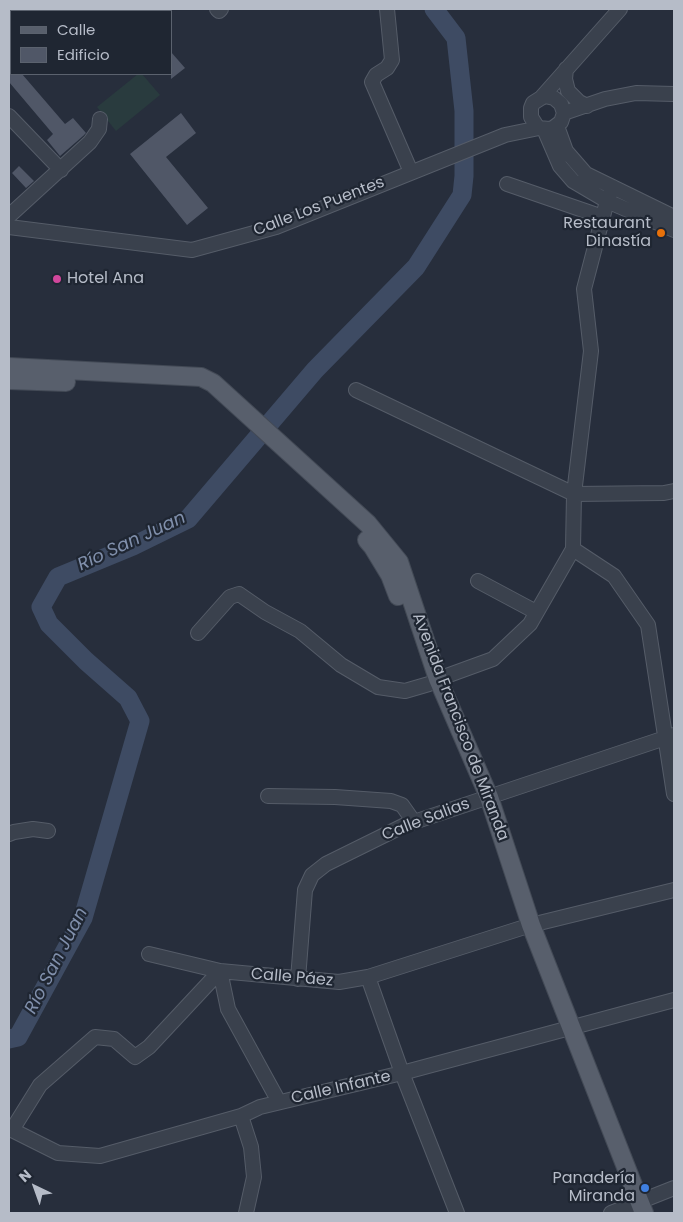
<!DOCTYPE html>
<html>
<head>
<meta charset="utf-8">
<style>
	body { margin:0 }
	#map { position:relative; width:683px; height:1222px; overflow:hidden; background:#272e3c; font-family:Poppins,sans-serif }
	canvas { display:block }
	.frame { position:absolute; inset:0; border:10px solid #b6bcc8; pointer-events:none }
	.legend { position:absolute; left:10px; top:10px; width:162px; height:65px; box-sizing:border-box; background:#1f2632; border:1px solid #5b626e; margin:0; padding:6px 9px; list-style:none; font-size:15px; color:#b6bcc8 }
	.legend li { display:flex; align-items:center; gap:10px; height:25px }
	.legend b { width:25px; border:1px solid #5b626e }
	.north { position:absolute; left:10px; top:1162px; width:50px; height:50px; -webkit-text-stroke:4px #1f2632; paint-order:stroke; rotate:318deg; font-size:14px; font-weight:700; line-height:20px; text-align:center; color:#b6bcc8 }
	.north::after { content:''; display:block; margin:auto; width:18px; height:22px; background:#b6bcc8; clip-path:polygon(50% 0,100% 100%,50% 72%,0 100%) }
</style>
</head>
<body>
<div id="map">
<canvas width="683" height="1222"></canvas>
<div class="frame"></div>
<ul class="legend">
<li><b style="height:6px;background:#585f6c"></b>Calle</li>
<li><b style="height:14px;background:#505767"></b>Edificio</li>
</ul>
<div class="north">N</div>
</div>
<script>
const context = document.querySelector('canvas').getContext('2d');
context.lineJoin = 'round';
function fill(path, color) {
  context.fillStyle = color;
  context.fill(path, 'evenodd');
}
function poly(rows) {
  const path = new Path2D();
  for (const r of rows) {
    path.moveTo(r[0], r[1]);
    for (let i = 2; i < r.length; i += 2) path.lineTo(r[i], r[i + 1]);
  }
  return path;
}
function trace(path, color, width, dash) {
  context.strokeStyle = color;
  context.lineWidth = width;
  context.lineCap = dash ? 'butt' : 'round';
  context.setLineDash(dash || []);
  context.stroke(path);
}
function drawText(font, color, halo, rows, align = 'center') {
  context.font = font + ' Poppins,sans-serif';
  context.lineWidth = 4.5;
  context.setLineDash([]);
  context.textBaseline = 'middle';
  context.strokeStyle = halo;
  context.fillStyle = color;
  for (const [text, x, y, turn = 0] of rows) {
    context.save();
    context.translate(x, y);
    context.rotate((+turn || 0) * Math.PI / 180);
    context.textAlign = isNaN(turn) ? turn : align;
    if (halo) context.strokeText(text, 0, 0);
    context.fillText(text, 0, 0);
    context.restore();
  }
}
fill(poly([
	[138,74,142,74,160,95,116,131,97,107]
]), '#293b3e');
trace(poly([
	[9,1039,18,1037,83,918,140,721,128,698,86,661,49,624,41,607,58,577,133,546,188,519,315,370,416,267,462,195,464,176,464,111,456,38,434,9]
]), '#3e4b63', 19);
fill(poly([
	[171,52,185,68,171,79],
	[9,74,22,74,65,124,73,118,86,133,83,136,60,156,47,140,53,134,9,82],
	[181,113,196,133,166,157,208,208,187,225,130,154],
	[19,166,34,181,26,188,12,173]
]), '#505767');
const minor = poly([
	[217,9,219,11,221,9],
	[387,9,392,60,387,68,376,75,372,82,411,172],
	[566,69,565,79,568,91,579,102,587,106],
	[541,98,620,9],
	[564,113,605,99,636,93,674,94],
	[9,116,61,170],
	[557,126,566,151,586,174,674,217],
	[544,129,560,166,573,181,607,201,674,230],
	[507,184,603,217],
	[9,216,90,142,99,129,100,119],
	[9,227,192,250,276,227,505,135,539,128,549,129,553,128,561,122,564,113,561,104,554,98,545,96,541,98,533,103,531,108,531,117,536,125,539,128],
	[356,390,574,494,664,493,674,491],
	[573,549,614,576,648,625,674,794],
	[478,581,536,612],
	[198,633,230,597,239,594,265,612,300,631,341,665,378,687,405,691,429,684],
	[438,679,493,659,530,624,573,549,574,494,591,351,584,289,607,201,613,187],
	[268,796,335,797,391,801,402,805,414,822],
	[9,834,14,832,33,829,48,831],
	[149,954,220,971,228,1009,279,1102],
	[368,977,402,1073,457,1213],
	[298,979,305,890,312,875,326,864,405,825,674,735],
	[241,1116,251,1147,254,1177,246,1213],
	[12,1130,40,1085,95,1037,114,1039,135,1057,149,1047,220,971,339,982,368,977,531,925,674,890],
	[12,1130,58,1153,100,1156,241,1116,260,1107,402,1073,674,1000],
	[611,1213,674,1188]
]);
const major = poly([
	[9,367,201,377,213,383,368,524,399,562,438,679,489,797,531,925,644,1213],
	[9,380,66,382],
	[367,540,373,547,390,575,398,596]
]);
trace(minor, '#555c68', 16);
trace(major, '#434a56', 20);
trace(minor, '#3a414d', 14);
trace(major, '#585f6c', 18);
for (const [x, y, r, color] of [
	[661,233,5,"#e8710a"],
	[57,279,5,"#d1479c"],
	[645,1188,5,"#3f7fe0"]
]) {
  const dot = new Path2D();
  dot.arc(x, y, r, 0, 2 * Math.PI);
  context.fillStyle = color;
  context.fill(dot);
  trace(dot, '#1f2632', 2);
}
drawText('16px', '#b6bcc8', '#1f2632', [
	["Calle Los Puentes",319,207,-21],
	["Avenida Francisco de Miranda",460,727,69],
	["Calle Salias",426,820,-21],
	["Calle Páez",292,978,5],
	["Calle Infante",341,1088,-13]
]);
drawText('16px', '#b6bcc8', '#1f2632', [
	["Restaurant",651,224],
	["Dinastía",651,242],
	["Hotel Ana",67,279,"left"],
	["Panadería",635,1179],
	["Miranda",635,1197]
], 'right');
drawText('italic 18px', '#8190ac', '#1f2632', [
	["Río San Juan",132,542,-25],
	["Río San Juan",57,961,-63]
]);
</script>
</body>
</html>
